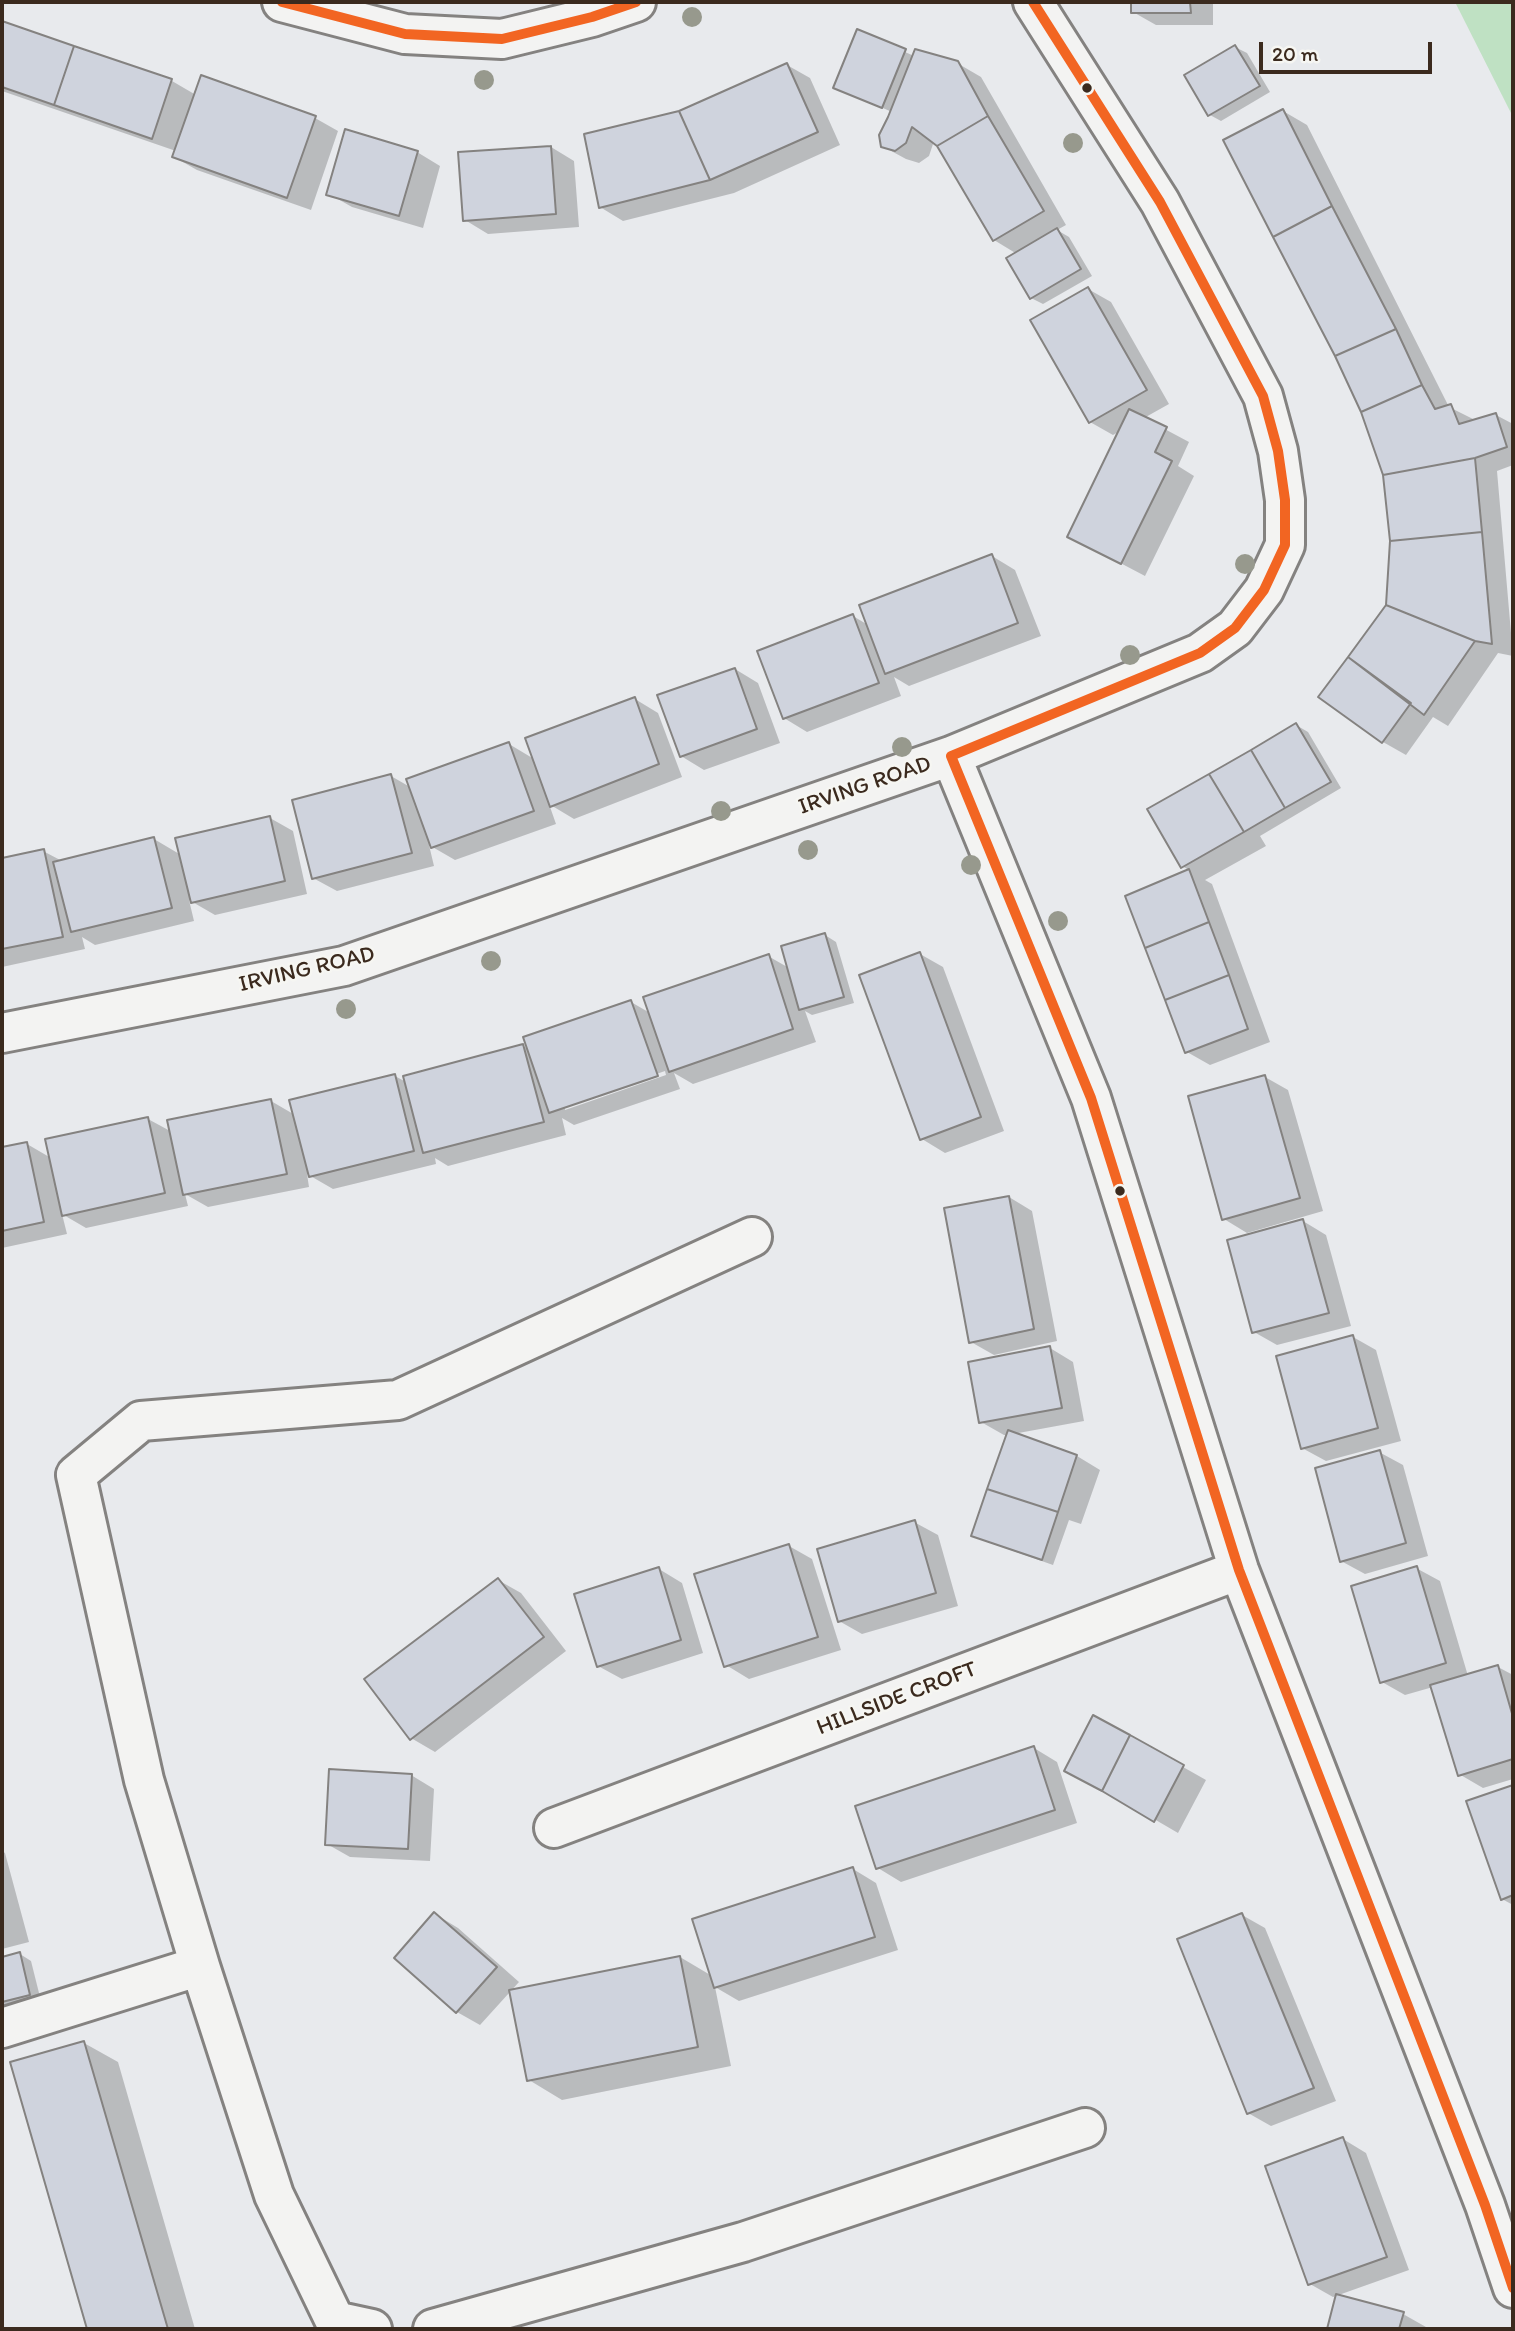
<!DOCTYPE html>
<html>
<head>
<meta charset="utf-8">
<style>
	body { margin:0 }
	#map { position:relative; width:1515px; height:2331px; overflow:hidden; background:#e8eaed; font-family:Itim,sans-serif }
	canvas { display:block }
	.frame { position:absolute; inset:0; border:4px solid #3b2a1e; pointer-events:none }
	.scale { position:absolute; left:1259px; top:42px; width:173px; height:32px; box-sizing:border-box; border:4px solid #3b2a1e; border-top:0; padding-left:9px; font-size:21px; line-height:24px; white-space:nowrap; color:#3b2a1e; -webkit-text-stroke:5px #f6f6f2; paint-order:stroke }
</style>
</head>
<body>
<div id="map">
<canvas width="1515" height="2331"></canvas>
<div class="frame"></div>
<div class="scale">20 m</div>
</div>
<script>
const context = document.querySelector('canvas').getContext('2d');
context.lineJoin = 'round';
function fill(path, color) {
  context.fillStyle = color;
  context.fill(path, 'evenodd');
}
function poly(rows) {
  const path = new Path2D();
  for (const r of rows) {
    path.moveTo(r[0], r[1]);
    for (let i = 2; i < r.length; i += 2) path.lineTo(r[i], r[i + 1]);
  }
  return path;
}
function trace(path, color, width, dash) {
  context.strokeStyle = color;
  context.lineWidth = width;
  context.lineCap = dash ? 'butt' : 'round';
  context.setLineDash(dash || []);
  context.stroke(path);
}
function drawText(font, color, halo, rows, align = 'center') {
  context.font = font + ' Itim,sans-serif';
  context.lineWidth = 5;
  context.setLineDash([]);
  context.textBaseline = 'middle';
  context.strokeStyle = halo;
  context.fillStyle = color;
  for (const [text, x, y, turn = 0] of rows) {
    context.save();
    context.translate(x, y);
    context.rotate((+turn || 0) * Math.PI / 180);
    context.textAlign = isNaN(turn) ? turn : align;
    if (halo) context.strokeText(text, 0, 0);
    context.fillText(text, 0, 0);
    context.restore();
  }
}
fill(poly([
	[1455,2,1513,2,1513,117]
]), '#bfe1c3');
fill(poly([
	[1133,2,1213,2,1213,25,1156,25,1133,12],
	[2,23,172,81,196,95,315,118,338,131,311,210,197,170,174,157,176,151,2,91],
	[858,31,914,56,957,63,981,77,1066,225,1057,230,1069,237,1092,276,1043,304,1031,298,1017,254,994,240,939,145,934,141,929,156,919,163,906,159,882,146,892,112,835,87],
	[1235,47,1247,53,1270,92,1221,121,1210,115],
	[787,65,810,78,840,145,734,193,623,221,600,207,679,112],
	[1283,111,1307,125,1449,407,1475,420,1496,415,1513,424,1513,465,1497,471,1513,656,1498,653,1448,726,1433,717,1406,755,1383,742,1392,541,1385,474],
	[551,147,574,161,579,227,488,234,465,220],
	[417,152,440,166,423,228,352,207,329,194],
	[1088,289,1111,302,1169,404,1144,418,1189,442,1178,466,1194,476,1145,576,1069,536,1120,431,1113,435,1090,422],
	[992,556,1015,570,1041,636,909,686,894,677,901,696,807,732,784,718,853,616,868,625],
	[735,669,758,683,780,743,704,770,681,756],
	[635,699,658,713,682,777,574,819,549,804,556,824,455,860,429,845,434,866,337,891,313,878,391,776,410,787,509,744,534,759],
	[1296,725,1308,732,1341,788,1260,836,1266,846,1205,880,1212,884,1270,1042,1210,1065,1187,1052,1189,870,1182,866],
	[270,818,293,831,307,894,215,915,189,900,194,921,95,945,82,937,85,949,2,967,2,859,43,851,62,861,154,839,181,855],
	[825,935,836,942,854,1003,812,1015,805,1011,816,1042,693,1084,674,1073,680,1089,574,1125,562,1118,566,1135,448,1166,435,1158,436,1164,333,1189,307,1174,309,1187,208,1207,185,1194,188,1206,86,1228,62,1214,67,1234,2,1248,2,1149,27,1144,51,1158,148,1119,172,1132,271,1101,295,1115,395,1076,406,1082,523,1046,529,1049,631,1002,650,1013,768,956,789,968],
	[665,1071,666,1075,565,1110,565,1106],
	[920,954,943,967,1004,1131,945,1153,922,1139],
	[1265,1077,1288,1090,1323,1211,1247,1233,1224,1219],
	[1009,1197,1032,1211,1057,1341,994,1355,971,1342],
	[1303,1221,1326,1235,1351,1326,1277,1345,1254,1332],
	[1353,1337,1376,1350,1401,1441,1326,1461,1302,1448],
	[1050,1348,1073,1362,1084,1421,1013,1434,1077,1456,1100,1470,1081,1524,1069,1520,1053,1565,985,1541,973,1535,1008,1435,1004,1435,981,1422],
	[1379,1452,1403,1465,1428,1556,1365,1574,1341,1561],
	[914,1522,938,1535,958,1606,862,1634,839,1621],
	[789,1546,812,1559,841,1650,749,1679,726,1665],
	[1416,1568,1440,1581,1468,1676,1498,1667,1513,1675,1513,1779,1483,1788,1459,1774,1433,1687,1405,1695,1382,1682],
	[659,1569,682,1583,703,1653,622,1679,598,1666],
	[498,1580,521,1593,566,1651,435,1752,411,1738],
	[1130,1737,1206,1780,1178,1833,1113,1795],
	[1034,1748,1057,1762,1077,1823,901,1882,878,1868],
	[411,1775,434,1789,430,1861,350,1857,327,1844],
	[1513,1786,1513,1905,1502,1899,1469,1802],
	[2,1851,5,1853,29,1942,2,1949],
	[853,1869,876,1883,898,1950,739,2001,715,1987,731,2066,562,2100,529,2080,680,1957,712,1976],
	[435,1914,458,1928,519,1982,480,2025,457,2012],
	[1242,1915,1265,1928,1336,2101,1271,2126,1248,2113],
	[20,1954,31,1961,41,2001,2,2011,2,1959],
	[84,2043,118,2062,195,2329,89,2329,12,2064],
	[1343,2139,1366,2153,1409,2270,1333,2297,1310,2284],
	[1338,2296,1403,2314,1426,2327,1425,2329,1329,2329]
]), '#0003');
const building = poly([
	[1131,2,1190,2,1191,13,1131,13,1131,2],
	[2,21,74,46,54,105,2,87,2,21],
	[857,29,906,49,882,108,833,88,857,29],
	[1235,45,1260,86,1208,116,1184,75,1235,45],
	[74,46,172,79,152,139,54,105,74,46],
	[915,49,958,61,988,116,937,146,912,127,906,143,895,151,881,147,879,135,888,117,915,49],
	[787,63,818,132,710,180,679,111,787,63],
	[201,75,316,116,287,198,172,157,201,75],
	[1283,109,1332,206,1273,237,1223,140,1283,109],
	[679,111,710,180,599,208,584,134,679,111],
	[988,116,1044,211,993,241,937,146,988,116],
	[345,129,418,151,399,216,326,195,345,129],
	[551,146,556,214,463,221,458,152,551,146],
	[1332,206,1396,329,1335,356,1273,237,1332,206],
	[1057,228,1081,269,1030,299,1006,258,1057,228],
	[1088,287,1147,390,1089,423,1030,320,1088,287],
	[1396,329,1422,385,1361,412,1335,356,1396,329],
	[1422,385,1435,409,1451,404,1459,424,1496,413,1507,447,1475,458,1383,475,1361,412,1422,385],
	[1129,409,1167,427,1155,452,1172,461,1121,564,1067,537,1129,409],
	[1475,458,1482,532,1390,541,1383,475,1475,458],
	[1482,532,1492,644,1475,641,1386,605,1390,541,1482,532],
	[992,554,1018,623,885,674,859,605,992,554],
	[1386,605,1475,641,1424,715,1348,657,1386,605],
	[853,614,879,683,783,719,757,651,853,614],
	[1348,657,1411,703,1382,743,1318,697,1348,657],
	[735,668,757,729,680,757,657,695,735,668],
	[635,697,659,764,550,807,525,738,635,697],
	[1296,723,1331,782,1285,808,1251,750,1296,723],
	[509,742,534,811,431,848,406,779,509,742],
	[1251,750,1285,808,1244,832,1209,774,1251,750],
	[391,774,412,853,312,879,292,800,391,774],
	[1209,774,1244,832,1181,868,1147,809,1209,774],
	[270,816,285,881,191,903,175,838,270,816],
	[154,837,172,908,71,932,53,862,154,837],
	[44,849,63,937,2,949,2,858,44,849],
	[1189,869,1209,922,1145,948,1125,896,1189,869],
	[1209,922,1229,975,1165,1000,1145,948,1209,922],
	[825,933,844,997,799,1010,781,946,825,933],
	[920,952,981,1117,920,1140,859,975,920,952],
	[769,954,793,1029,669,1072,643,997,769,954],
	[1229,975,1248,1029,1185,1053,1165,1000,1229,975],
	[631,1000,658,1076,549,1113,523,1037,631,1000],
	[523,1044,544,1122,423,1153,403,1076,523,1044],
	[395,1074,414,1151,309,1177,289,1100,395,1074],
	[1265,1075,1300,1198,1222,1220,1188,1096,1265,1075],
	[271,1099,287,1174,183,1195,167,1120,271,1099],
	[148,1117,165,1193,62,1216,45,1139,148,1117],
	[27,1142,44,1222,2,1231,2,1147,27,1142],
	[1009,1196,1034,1329,969,1343,944,1208,1009,1196],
	[1303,1219,1329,1313,1252,1333,1227,1240,1303,1219],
	[1353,1335,1378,1428,1301,1449,1276,1356,1353,1335],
	[1050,1346,1062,1408,979,1423,968,1362,1050,1346],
	[1008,1430,1077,1455,1058,1512,987,1489,1008,1430],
	[1380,1450,1406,1543,1340,1562,1315,1468,1380,1450],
	[987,1489,1058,1512,1042,1560,971,1536,987,1489],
	[915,1520,936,1593,838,1622,817,1549,915,1520],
	[789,1544,818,1637,724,1667,694,1574,789,1544],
	[1417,1566,1446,1663,1380,1683,1351,1586,1417,1566],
	[659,1567,681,1640,597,1667,574,1594,659,1567],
	[498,1578,544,1637,410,1740,364,1679,498,1578],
	[1498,1665,1513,1717,1513,1759,1458,1776,1430,1685,1498,1665],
	[1093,1715,1130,1735,1102,1791,1064,1771,1093,1715],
	[1130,1735,1184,1765,1154,1822,1102,1791,1130,1735],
	[1034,1746,1055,1810,876,1869,855,1806,1034,1746],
	[329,1769,412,1774,408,1849,325,1845,329,1769],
	[1513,1785,1513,1895,1501,1900,1466,1801,1513,1785],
	[853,1867,875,1937,714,1988,692,1919,853,1867],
	[434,1912,497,1967,456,2013,394,1958,434,1912],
	[1242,1913,1314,2088,1247,2114,1177,1939,1242,1913],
	[20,1952,30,1995,2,2002,2,1957,20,1952],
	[680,1956,698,2047,527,2081,509,1990,680,1956],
	[84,2041,168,2329,87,2329,10,2062,84,2041],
	[1343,2137,1387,2257,1308,2285,1265,2166,1343,2137],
	[1336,2294,1404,2312,1399,2329,1327,2329,1336,2294]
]);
fill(building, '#cfd3dd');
trace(building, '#848280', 2);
const minor = poly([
	[282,2,405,34,502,39,592,17,636,2],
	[951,756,1091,1098,1239,1570,1485,2205,1513,2288],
	[2,1033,344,966,951,756,1200,653,1235,628,1264,590,1285,545,1285,500,1278,451,1263,396,1160,202,1033,2],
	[554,1828,1239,1570],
	[200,1966,144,1780,76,1475,141,1421,398,1400,752,1237],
	[2,2028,200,1966,274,2195,335,2321,372,2329],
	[433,2329,743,2242,1085,2128]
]);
trace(minor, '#848280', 44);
trace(minor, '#f3f3f2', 38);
trace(poly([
	[282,2,405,34,502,39,592,17,636,2],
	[1033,2,1160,202,1263,396,1278,451,1285,500,1285,545,1264,590,1235,628,1200,653,951,756,1091,1098,1239,1570,1485,2205,1513,2288]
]), '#f26522', 10);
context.fillStyle = '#97998d';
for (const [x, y] of [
	[692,17],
	[484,80],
	[1073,143],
	[1245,564],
	[1130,655],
	[902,747],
	[721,811],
	[808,850],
	[971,865],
	[1058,921],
	[491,961],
	[346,1009]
]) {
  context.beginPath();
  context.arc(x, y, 10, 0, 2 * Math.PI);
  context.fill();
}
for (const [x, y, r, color] of [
	[1087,88,6,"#3b2a1e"],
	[1120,1191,6,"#3b2a1e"]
]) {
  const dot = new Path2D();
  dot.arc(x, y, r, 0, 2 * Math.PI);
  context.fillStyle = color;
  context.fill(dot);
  trace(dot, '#f6f6f2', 2.5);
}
drawText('23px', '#3b2a1e', '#f6f6f2', [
	["IRVING ROAD",865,786,-19],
	["IRVING ROAD",307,970,-13],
	["HILLSIDE CROFT",897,1699,-21]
]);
</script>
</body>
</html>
